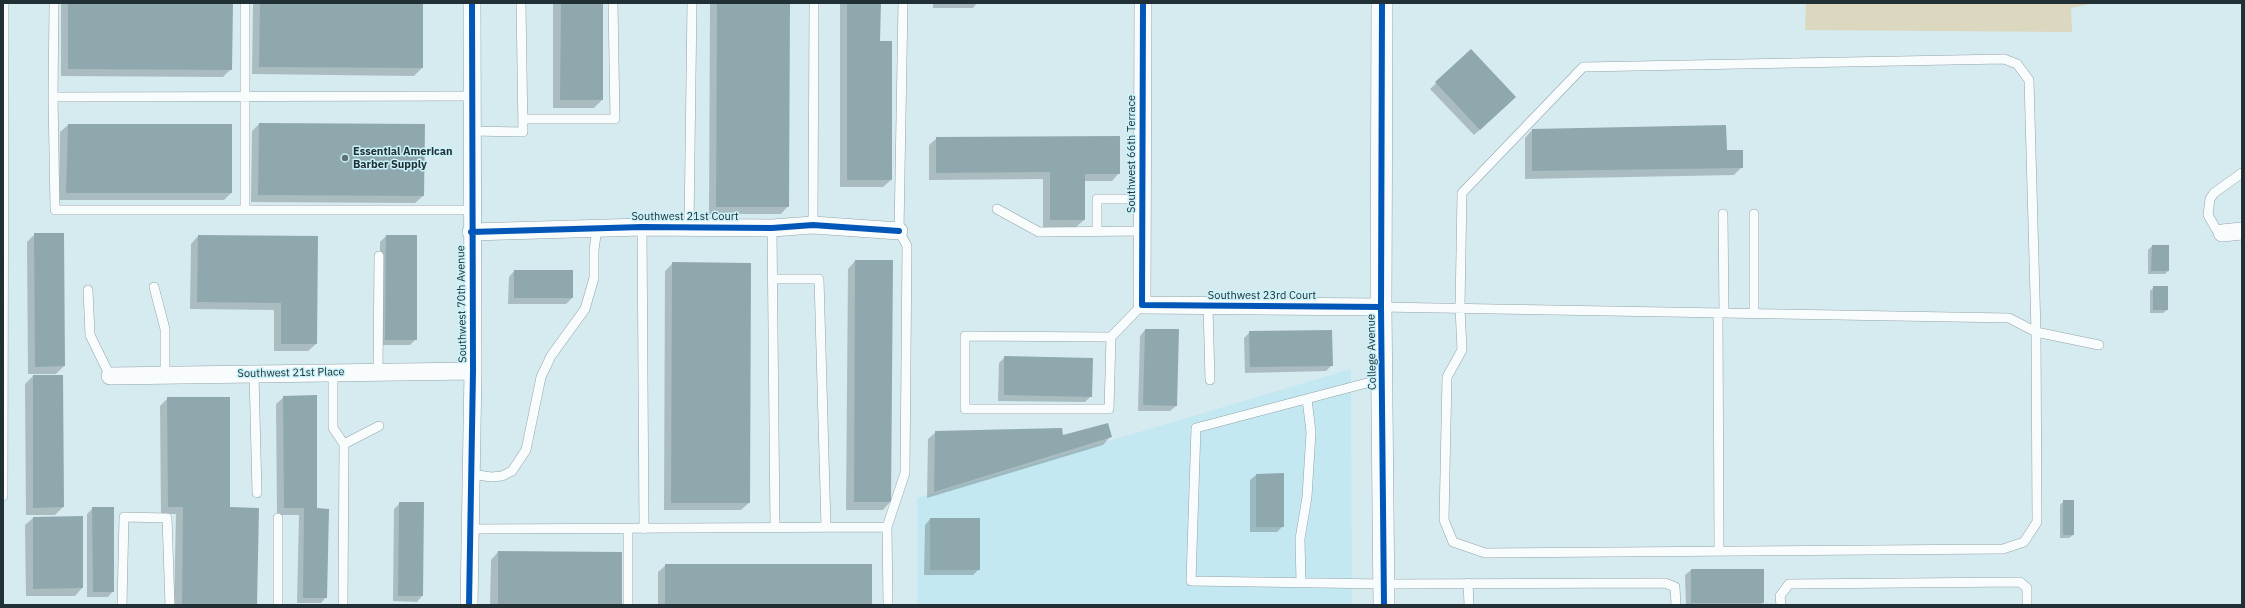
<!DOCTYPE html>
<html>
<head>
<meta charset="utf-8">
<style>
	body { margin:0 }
	#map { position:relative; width:2245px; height:608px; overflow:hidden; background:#d5ebf0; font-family:"IBM Plex Sans",sans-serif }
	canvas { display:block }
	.frame { position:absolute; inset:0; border:4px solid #213034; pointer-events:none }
</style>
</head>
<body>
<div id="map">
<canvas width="2245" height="608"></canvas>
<div class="frame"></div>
</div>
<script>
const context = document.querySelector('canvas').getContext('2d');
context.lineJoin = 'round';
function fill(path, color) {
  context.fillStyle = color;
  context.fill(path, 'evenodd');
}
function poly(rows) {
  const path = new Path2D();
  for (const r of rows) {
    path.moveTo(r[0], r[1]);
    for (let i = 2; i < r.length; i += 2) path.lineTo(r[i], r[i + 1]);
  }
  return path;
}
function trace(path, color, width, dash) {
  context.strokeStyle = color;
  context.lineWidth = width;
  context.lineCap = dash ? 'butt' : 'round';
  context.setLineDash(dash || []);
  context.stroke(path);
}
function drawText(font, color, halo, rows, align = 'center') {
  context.font = font + ' "IBM Plex Sans",sans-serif';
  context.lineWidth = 3;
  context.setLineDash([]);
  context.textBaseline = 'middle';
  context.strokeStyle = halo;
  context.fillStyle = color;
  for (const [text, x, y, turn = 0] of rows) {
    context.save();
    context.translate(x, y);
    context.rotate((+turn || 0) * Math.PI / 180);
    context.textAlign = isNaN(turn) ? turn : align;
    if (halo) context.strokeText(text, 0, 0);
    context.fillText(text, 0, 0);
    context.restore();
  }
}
fill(poly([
	[1351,369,1352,605,917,605,917,498]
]), '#c4e8f1');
fill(poly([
	[1806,3,2096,3,2071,8,2072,32,1805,30]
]), '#dcd7bf');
fill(poly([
	[63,3,232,3,231,69,223,77,61,76,61,5],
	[255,3,422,3,422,68,414,76,252,74,253,5],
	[553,3,602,3,602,100,594,108,553,108],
	[710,3,789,3,788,206,781,214,709,214],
	[840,3,880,3,879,42,891,180,883,187,840,187],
	[933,3,977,3,973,8,933,8],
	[1255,3,1298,3,1255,4],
	[1471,50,1509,103,1474,135,1430,89],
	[259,124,423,196,415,203,251,202,252,131],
	[68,125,231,125,231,193,224,200,59,200,60,132],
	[1532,130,1726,151,1742,167,1734,175,1525,179,1525,138],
	[937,138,1119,173,1112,181,1084,181,1084,220,1076,227,1043,228,1043,179,929,180,929,145],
	[35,234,64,366,56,374,28,374,27,242],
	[198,236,317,237,316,344,308,351,274,351,274,310,190,309,191,244],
	[386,236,416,339,410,345,379,345,380,242],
	[2152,246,2168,271,2165,274,2148,274,2148,250],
	[855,261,892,261,890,502,883,510,846,510,848,269],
	[673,263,749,503,741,510,664,510,665,271],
	[514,271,572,298,566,304,508,304,509,277],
	[2154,287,2167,310,2163,313,2150,313,2150,291],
	[1145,330,1176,406,1170,411,1138,411,1140,336],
	[1250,332,1332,365,1326,371,1245,373,1244,338],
	[1005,357,1091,396,1085,402,998,401,999,363],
	[33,376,63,507,55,515,26,515,25,384],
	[284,397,326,597,321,603,297,603,299,515,277,515,276,404],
	[168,398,229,508,255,605,174,605,176,514,161,514,160,406],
	[936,432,1063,436,1110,437,1103,445,927,498,928,439],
	[1256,475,1283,526,1277,532,1250,532,1250,480],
	[2064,501,2073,535,2069,538,2060,538,2060,505],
	[400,503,422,596,417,602,393,601,394,509],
	[93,508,113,591,108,597,87,597,87,514],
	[82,517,82,588,75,596,26,596,25,525,33,518],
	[930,519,979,569,973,575,924,575,925,525],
	[498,552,621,605,490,605,491,560],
	[666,565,871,605,658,605,658,572],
	[1691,570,1763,602,1761,605,1686,605,1685,575]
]), '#0003');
fill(poly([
	[68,3,233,3,232,70,68,69],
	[260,3,423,3,423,68,259,67],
	[561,3,603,3,603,100,560,100],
	[717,3,790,3,789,207,716,207],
	[847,3,881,3,880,41,892,41,892,180,847,180],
	[1471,49,1516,97,1480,130,1435,82],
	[259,123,425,124,424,196,258,195],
	[68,124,232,124,232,193,66,193],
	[1726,125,1727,150,1743,150,1743,168,1532,171,1532,129],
	[1120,136,1120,174,1085,174,1085,220,1050,220,1050,172,936,173,936,137],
	[34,233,64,233,65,366,35,367],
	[198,235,318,236,317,344,281,344,281,303,197,302],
	[386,235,417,235,417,340,385,340],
	[2152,245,2169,245,2169,271,2151,271],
	[855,260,893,260,891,502,854,502],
	[672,262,751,263,750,503,671,503],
	[514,270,573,270,573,298,514,298],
	[2153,286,2168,286,2168,310,2153,310],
	[1145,329,1179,329,1177,406,1143,405],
	[1332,330,1333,366,1250,367,1249,331],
	[1004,356,1093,358,1092,397,1004,395],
	[33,375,63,375,64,507,33,508],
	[317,395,317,508,329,509,327,598,303,598,304,508,284,508,283,396],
	[167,397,230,397,230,507,259,508,257,605,182,604,183,507,168,507],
	[1108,423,1112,437,934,492,935,431,1062,428,1063,435],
	[1284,473,1284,527,1256,527,1256,474],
	[2063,500,2074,500,2074,535,2063,535],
	[399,502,424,502,423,596,398,596],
	[92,507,114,507,114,592,93,592],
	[83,516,83,588,33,589,33,517],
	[930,518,980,518,980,570,930,570],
	[498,551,622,552,622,605,498,605],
	[665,564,872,564,872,605,665,605],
	[1691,569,1764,569,1764,603,1691,603]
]), '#8ea8ae');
const service = poly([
	[54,3,53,97,472,96],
	[245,3,245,210],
	[2004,59,2017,64,2029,80,2036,332,2037,522,2024,542,2003,549,1485,553,1453,542,1444,520,1447,377,1462,350,1460,308,1462,193,1583,67,2004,59],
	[53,97,55,210,471,210],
	[523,119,615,119,613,3],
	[471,131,523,132,521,3],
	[997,209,1039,232,1143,231],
	[1723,214,1724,313],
	[813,225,814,3],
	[642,227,644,529],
	[689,227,692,3],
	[772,228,775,528],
	[1097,231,1097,199,1142,199],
	[2222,233,2216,229,2208,215,2210,199,2214,193,2242,173],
	[772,279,819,279,826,527],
	[154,287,165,329,165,375],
	[88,290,90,335,110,376],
	[1208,306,1210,380],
	[1381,307,2009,318,2036,332,2099,345],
	[1718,313,1719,551],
	[1754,313,1754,214],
	[1111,337,965,336,965,409,1109,409,1111,337,1142,305],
	[378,372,379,256],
	[333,373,333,428,344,444,343,605],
	[254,374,257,493],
	[1382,379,1196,428,1191,581,1384,584,1665,583,1675,587,1676,605],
	[344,444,379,426],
	[471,474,491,477,502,476,512,471,526,450,541,377,551,356,585,309,594,278,594,250,597,228],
	[3,496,4,3],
	[470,529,887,527],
	[628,529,628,605],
	[1301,583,1300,539,1307,497,1311,432,1307,399],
	[1468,583,1469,605],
	[122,605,124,517,167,518,170,605],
	[278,605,278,518],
	[888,605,887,527,905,473,907,246,899,231,903,3],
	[1781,605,1780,596,1789,584,2020,582,2027,588,2027,605]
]);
const minor = poly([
	[1143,3,1142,305,1381,307],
	[471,232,642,227,772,228,813,225,899,231],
	[2222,233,2242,231],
	[110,376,473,371],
	[469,605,473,371,472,3]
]);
const tertiary = poly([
	[1382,3,1381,307,1384,605]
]);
trace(service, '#92a3a7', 10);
trace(minor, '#92a3a7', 18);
trace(tertiary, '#92a3a7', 22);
trace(service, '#f9fcfd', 9);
trace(minor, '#f9fcfd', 17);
trace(tertiary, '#f9fcfd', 21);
trace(poly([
	[1143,3,1142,305,1381,307],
	[1382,3,1381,307,1384,605],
	[471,232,642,227,772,228,813,225,899,231],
	[469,605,473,371,472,3]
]), '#0057b8', 6);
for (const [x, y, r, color] of [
	[345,158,4,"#607176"]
]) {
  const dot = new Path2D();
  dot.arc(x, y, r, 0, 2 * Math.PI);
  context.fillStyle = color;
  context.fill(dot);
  trace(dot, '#caf2fb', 1.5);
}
drawText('bold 11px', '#213034', '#caf2fb', [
	["Essential American",353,152],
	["Barber Supply",353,165]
], 'left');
drawText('11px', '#213034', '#caf2fb', [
	["Southwest 66th Terrace",1132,154,-90],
	["Southwest 21st Court",685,217],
	["Southwest 23rd Court",1262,296],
	["Southwest 70th Avenue",462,304,-91],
	["College Avenue",1372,352,-91],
	["Southwest 21st Place",291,373,-1]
]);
</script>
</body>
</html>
